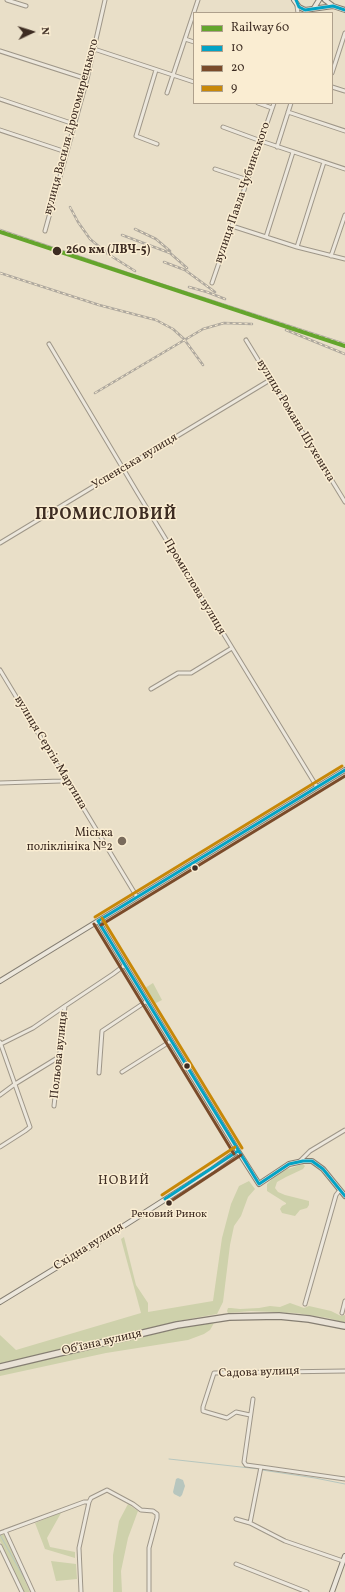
<!DOCTYPE html>
<html>
<head>
<meta charset="utf-8">
<style>
	body { margin:0 }
	#map { position:relative; width:345px; height:1592px; overflow:hidden; background:#e9dfc8; font-family:Vollkorn,serif }
	canvas { display:block }
	.legend { position:absolute; left:193px; top:12px; width:140px; height:92px; box-sizing:border-box; background:#faedd2; border:1px solid #aea08c; margin:0; padding:5px 7px; list-style:none; font-size:12px; color:#3d2c22 }
	.legend li { display:flex; align-items:center; gap:8px; height:20px }
	.legend b { width:20px; border:1px solid #aea08c }
	.north { position:absolute; left:12px; top:12px; width:40px; height:40px; -webkit-text-stroke:3px #faedd2; paint-order:stroke; rotate:86deg; font-size:11px; font-weight:700; line-height:16px; text-align:center; color:#3d2c22 }
	.north::after { content:''; display:block; margin:auto; width:14px; height:18px; background:#3d2c22; clip-path:polygon(50% 0,100% 100%,50% 72%,0 100%) }
</style>
</head>
<body>
<div id="map">
<canvas width="345" height="1592"></canvas>
<ul class="legend">
<li><b style="height:5px;background:#64a52c"></b>Railway 60</li>
<li><b style="height:5px;background:#03a3c5"></b>10</li>
<li><b style="height:5px;background:#7a4b2a"></b>20</li>
<li><b style="height:5px;background:#c88808"></b>9</li>
</ul>
<div class="north">N</div>
</div>
<script>
const context = document.querySelector('canvas').getContext('2d');
context.lineJoin = 'round';
function fill(path, color) {
  context.fillStyle = color;
  context.fill(path, 'evenodd');
}
function poly(rows) {
  const path = new Path2D();
  for (const r of rows) {
    path.moveTo(r[0], r[1]);
    for (let i = 2; i < r.length; i += 2) path.lineTo(r[i], r[i + 1]);
  }
  return path;
}
function trace(path, color, width, dash) {
  context.strokeStyle = color;
  context.lineWidth = width;
  context.lineCap = dash ? 'butt' : 'round';
  context.setLineDash(dash || []);
  context.stroke(path);
}
function drawText(font, color, halo, rows, align = 'center') {
  context.font = font + ' Vollkorn,serif';
  context.lineWidth = 3;
  context.setLineDash([]);
  context.textBaseline = 'middle';
  context.strokeStyle = halo;
  context.fillStyle = color;
  for (const [text, x, y, turn = 0] of rows) {
    context.save();
    context.translate(x, y);
    context.rotate((+turn || 0) * Math.PI / 180);
    context.textAlign = isNaN(turn) ? turn : align;
    if (halo) context.strokeText(text, 0, 0);
    context.fillText(text, 0, 0);
    context.restore();
  }
}
fill(poly([
	[153,983,162,1000,154,1004,145,988],
	[303,1164,305,1166,303,1169,286,1177,277,1182,275,1188,278,1192,285,1195,309,1201,309,1205,307,1208,300,1210,295,1216,282,1213,280,1209,282,1206,286,1204,286,1203,267,1191,267,1184,275,1176,285,1170],
	[249,1181,255,1189,248,1197,241,1216,234,1226,230,1245,223,1302,217,1314,178,1321,0,1364,0,1335,16,1350,141,1313,121,1239,124,1237,136,1285,148,1303,148,1312,213,1301,222,1238,231,1204,239,1186],
	[290,1303,304,1308,309,1306,331,1311,341,1316,345,1315,345,1323,328,1318,296,1313,251,1311,228,1313,227,1311,228,1308,231,1308,240,1309,259,1308,270,1306,280,1307],
	[214,1323,210,1330,204,1334,188,1340,106,1353,0,1376,0,1371,31,1363,185,1327],
	[128,1504,138,1511,128,1538,121,1571,122,1592,113,1592,113,1555,119,1521],
	[59,1513,61,1513,47,1538,50,1547,75,1552,75,1558,45,1549,35,1523],
	[0,1534,4,1534,30,1592,23,1592,0,1541],
	[51,1561,76,1564,77,1579,56,1581]
]), '#ced1ab');
fill(poly([
	[178,1478,183,1480,185,1486,182,1495,180,1497,174,1494,173,1492,176,1479]
]), '#b7c6be');
trace(poly([
	[169,1459,259,1469],
	[262,1470,315,1478,345,1484],
	[0,1535,30,1588]
]), '#b7c6be', 1);
const street = poly([
	[7,0,26,6],
	[297,6,298,13],
	[185,39,194,42],
	[94,49,194,82],
	[0,51,87,79],
	[156,70,136,136,157,144],
	[332,73,345,33],
	[332,87,345,91],
	[167,93,198,0],
	[0,99,74,124],
	[258,103,272,108],
	[288,112,345,131],
	[223,127,261,141,345,169],
	[0,130,66,152],
	[277,147,291,103],
	[215,169,248,180],
	[232,226,297,247,345,259],
	[45,231,87,79,105,0],
	[266,237,293,152],
	[297,247,324,162],
	[331,256,345,215],
	[212,283,274,103],
	[246,340,345,502],
	[49,344,137,492,317,787],
	[0,543,270,380],
	[0,670,137,897],
	[151,689,178,673,191,673,232,648],
	[0,783,61,781,66,779],
	[0,1042,30,1127,25,1131,0,1147],
	[1,1044,33,1028,65,1006],
	[122,1072,171,1041],
	[99,1073,102,1031,147,1001],
	[0,1095,15,1084,59,1057],
	[54,1106,65,1006,113,974,125,965],
	[299,1162,310,1151,345,1130],
	[305,1304,336,1195,340,1190],
	[342,1313,345,1301],
	[253,1399,244,1462,246,1465,261,1467],
	[250,1415,236,1412,227,1418,203,1411,203,1407,214,1373,345,1371],
	[89,1502,91,1498,107,1490,133,1504,141,1510,153,1511,157,1514,157,1518,149,1548,149,1592],
	[236,1519,250,1523,285,1541,343,1561],
	[250,1523,261,1467,345,1479],
	[5,1531,33,1592],
	[0,1533,84,1502,89,1502],
	[0,1546,22,1592],
	[236,1564,307,1592],
	[81,1592,79,1548,89,1502]
]);
const secondary = poly([
	[294,0,299,7,305,10,333,6],
	[325,0,333,6,345,10],
	[314,8,319,0],
	[98,921,238,1151,259,1184,289,1164,303,1161,312,1161,323,1169,345,1196],
	[0,981,345,770],
	[0,1302,100,1241,213,1169,238,1151],
	[332,1592,345,1556]
]);
const highway = poly([
	[0,1367,177,1325,229,1317,279,1316,309,1319,345,1326]
]);
trace(street, '#9e9688', 5);
trace(secondary, '#857e72', 6);
trace(highway, '#857e72', 8);
trace(street, '#ece7dc', 3);
trace(secondary, '#ece7dc', 4);
trace(highway, '#e9e2d6', 5.5);
const rail = poly([
	[70,207,78,222,90,239,108,254,135,271],
	[135,229,156,239,170,251],
	[0,230,151,281,345,344],
	[122,235,170,253,187,268],
	[164,262,185,270,215,292],
	[0,273,99,305,156,320,173,329,184,339,203,365],
	[189,287,207,292,225,299],
	[286,330,345,354],
	[95,393,203,329,224,323,252,324]
]);
trace(rail, '#aea89e', 2.5);
trace(rail, '#faedd2', 1, [3]);
trace(poly([
	[296,0,299,7,305,10,333,6,345,10],
	[98,921,259,1184,289,1164,303,1161,312,1161,323,1169,345,1196],
	[98,921,345,770],
	[165,1199,238,1151]
]), '#03a3c5', 3);
trace(poly([
	[94,924,234,1154],
	[101,925,345,776],
	[168,1203,241,1155]
]), '#7a4b2a', 3);
trace(poly([
	[95,917,342,766],
	[102,918,242,1148],
	[162,1195,235,1147]
]), '#c88808', 3);
trace(poly([
	[0,232,345,346]
]), '#64a52c', 4);
for (const [x, y, r, color] of [
	[57,251,5,"#3d2c22"],
	[122,841,5,"#796b5c"],
	[195,868,3.5,"#3d2c22"],
	[187,1066,3.5,"#3d2c22"],
	[169,1203,3.5,"#3d2c22"]
]) {
  const dot = new Path2D();
  dot.arc(x, y, r, 0, 2 * Math.PI);
  context.fillStyle = color;
  context.fill(dot);
  trace(dot, '#faedd2', 1.5);
}
drawText('11px', '#3d2c22', '#faedd2', [
	["Речовий Ринок",169,1215]
]);
drawText('12px', '#3d2c22', '#faedd2', [
	["вулиця Василя Дрогомирецького",72,127,-75],
	["вулиця Павла Чубинського",243,193,-71],
	["вулиця Романа Шухевича",295,421,59],
	["Успенська вулиця",135,462,-31],
	["Промислова вулиця",194,587,59],
	["вулиця Сергія Мартина",50,753,59],
	["Польова вулиця",60,1055,-84],
	["Східна вулиця",89,1247,-32],
	["Обʼїзна вулиця",102,1343,-13],
	["Садова вулиця",259,1373,-2]
]);
drawText('bold 12px', '#3d2c22', '#faedd2', [
	["260 км (ЛВЧ-5)",66,251]
], 'left');
drawText('12px', '#3d2c22', '#faedd2', [
	["Міська",113,834],
	["поліклініка №2",113,848]
], 'right');
context.letterSpacing = '1px';
drawText('13px', '#3d2c22', '#faedd2', [
	["НОВИЙ",124,1182]
]);
context.letterSpacing = '0px';
context.letterSpacing = '1px';
drawText('bold 16px', '#3d2c22', '#faedd2', [
	["ПРОМИСЛОВИЙ",106,516]
]);
context.letterSpacing = '0px';
</script>
</body>
</html>
